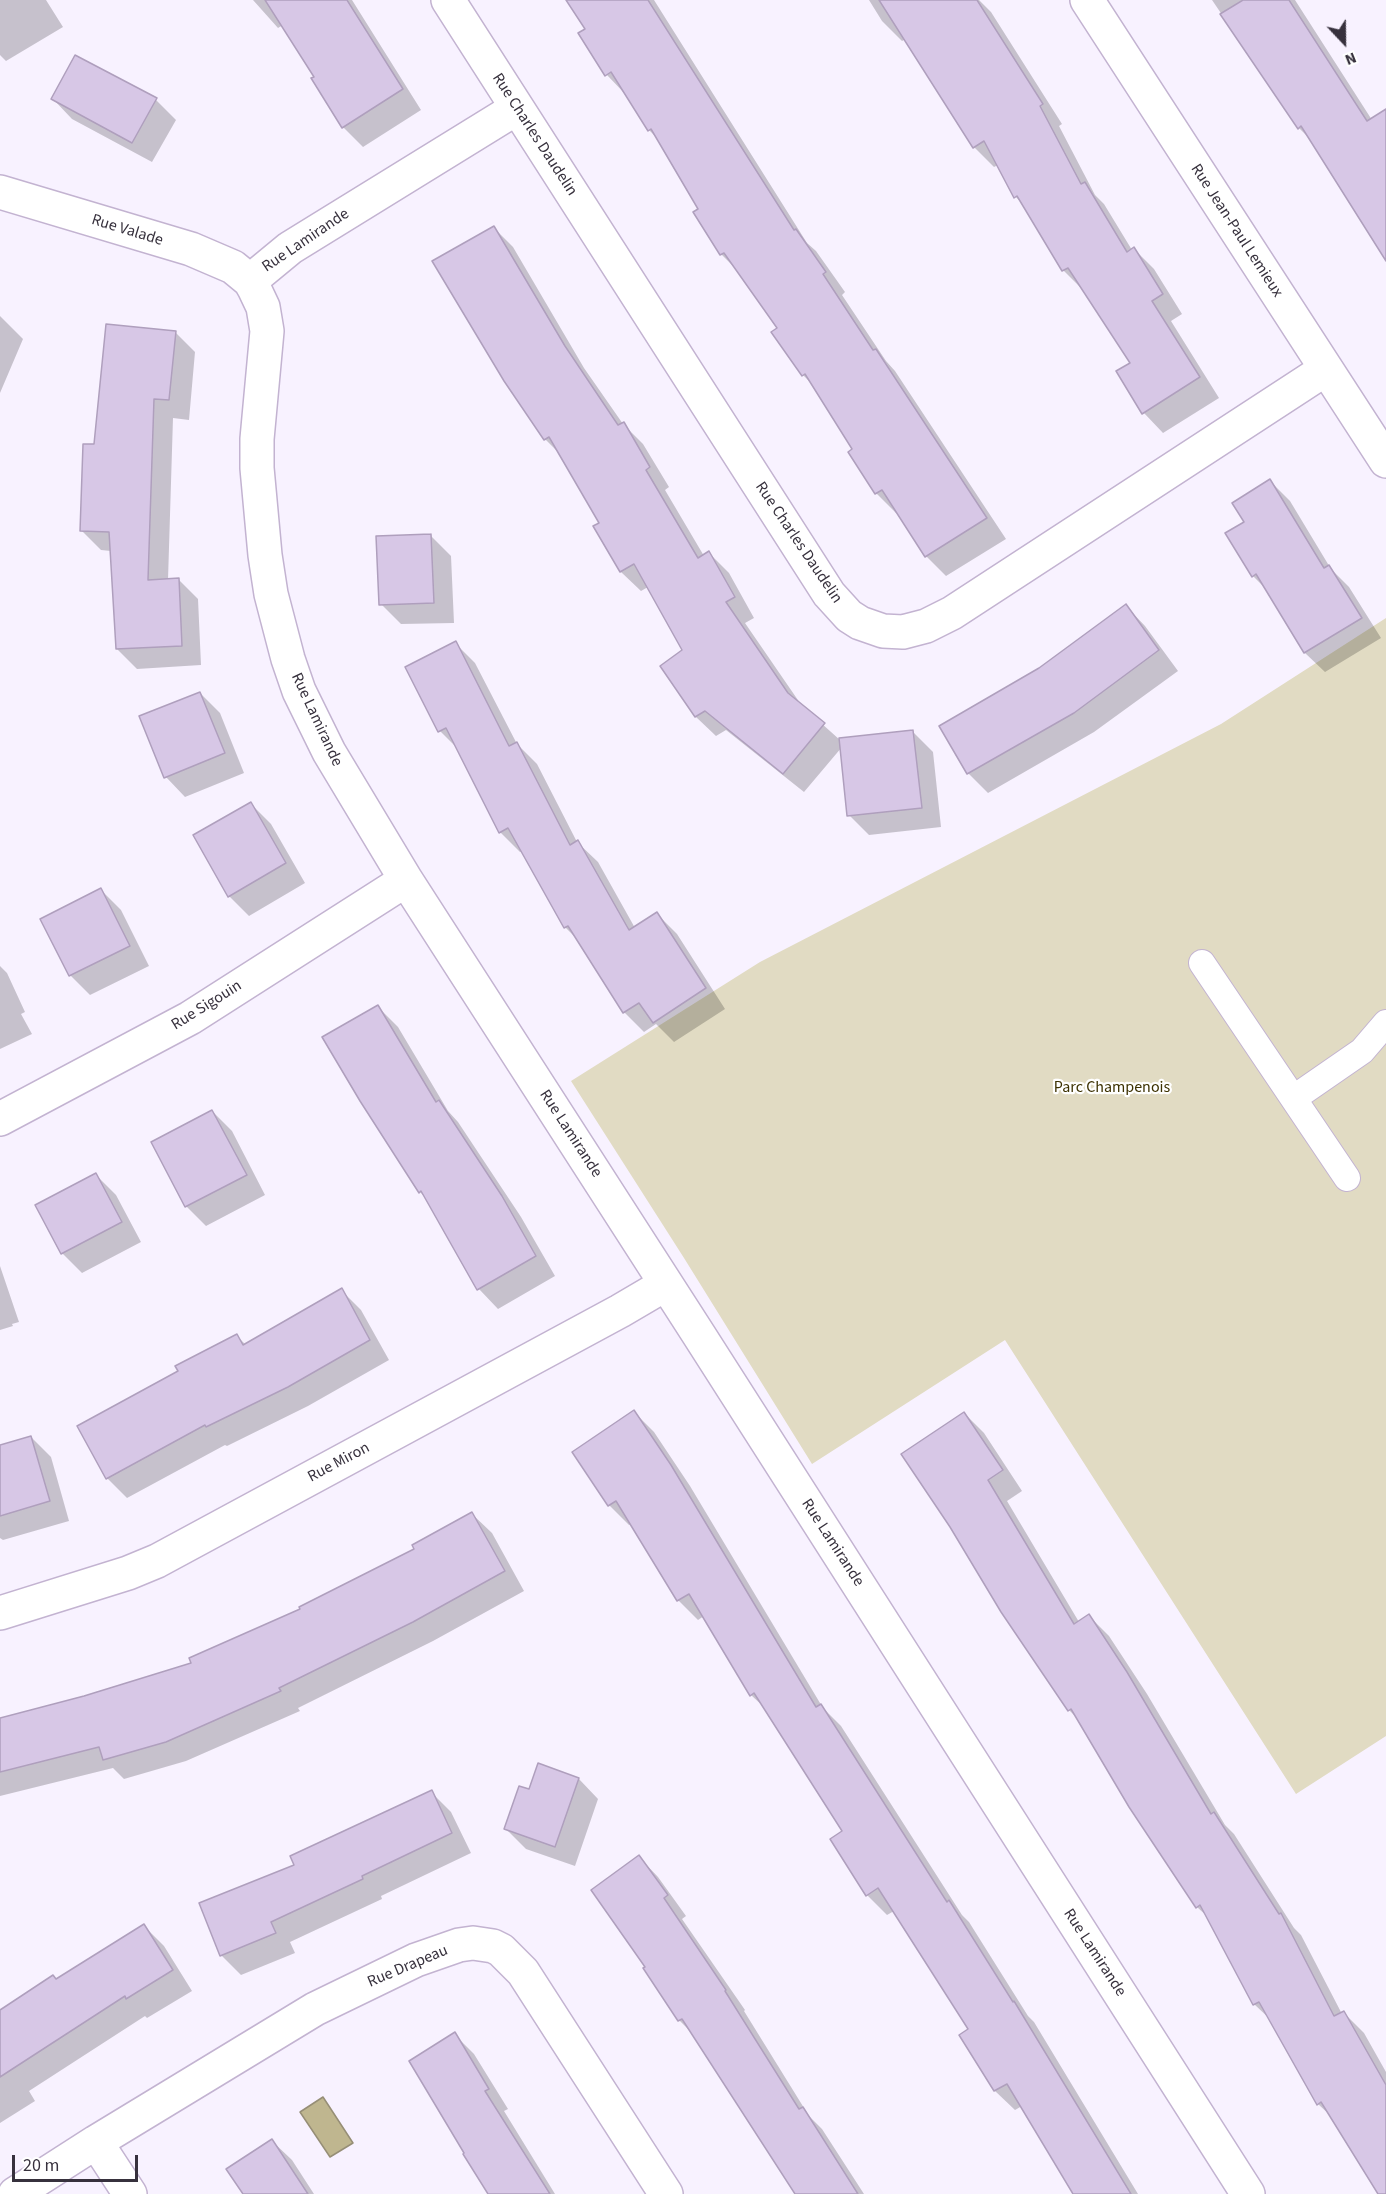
<!DOCTYPE html>
<html>
<head>
<meta charset="utf-8">
<style>
	body { margin:0 }
	#map { position:relative; width:1386px; height:2194px; overflow:hidden; background:#f8f2ff; font-family:"Source Sans 3",sans-serif }
	canvas { display:block }
	.north { position:absolute; left:1314px; top:12px; width:60px; height:60px; -webkit-text-stroke:4px #fff; paint-order:stroke; rotate:158deg; font-size:16px; font-weight:700; line-height:24px; text-align:center; color:#37313d }
	.north::after { content:''; display:block; margin:auto; width:21px; height:27px; background:#37313d; clip-path:polygon(50% 0,100% 100%,50% 72%,0 100%) }
	.scale { position:absolute; left:12px; top:2155px; width:126px; height:27px; box-sizing:border-box; border:3px solid #37313d; border-top:0; padding-left:8px; font-size:18px; line-height:21px; white-space:nowrap; color:#37313d; -webkit-text-stroke:4px #fff; paint-order:stroke }
</style>
</head>
<body>
<div id="map">
<canvas width="1386" height="2194"></canvas>
<div class="north">N</div>
<div class="scale">20 m</div>
</div>
<script>
const context = document.querySelector('canvas').getContext('2d');
context.lineJoin = 'round';
function fill(path, color) {
  context.fillStyle = color;
  context.fill(path, 'evenodd');
}
function poly(rows) {
  const path = new Path2D();
  for (const r of rows) {
    path.moveTo(r[0], r[1]);
    for (let i = 2; i < r.length; i += 2) path.lineTo(r[i], r[i + 1]);
  }
  return path;
}
function trace(path, color, width, dash) {
  context.strokeStyle = color;
  context.lineWidth = width;
  context.lineCap = dash ? 'butt' : 'round';
  context.setLineDash(dash || []);
  context.stroke(path);
}
function drawText(font, color, halo, rows, align = 'center') {
  context.font = font + ' "Source Sans 3",sans-serif';
  context.lineWidth = 4.5;
  context.setLineDash([]);
  context.textBaseline = 'middle';
  context.strokeStyle = halo;
  context.fillStyle = color;
  for (const [text, x, y, turn = 0] of rows) {
    context.save();
    context.translate(x, y);
    context.rotate((+turn || 0) * Math.PI / 180);
    context.textAlign = isNaN(turn) ? turn : align;
    if (halo) context.strokeText(text, 0, 0);
    context.fillText(text, 0, 0);
    context.restore();
  }
}
fill(poly([
	[1386,618,1386,1736,1296,1794,1005,1340,812,1464,684,1258,571,1081,760,962,1221,724]
]), '#e1dbc3');
const water = poly([
	[323,2097,353,2143,330,2157,300,2112,323,2097]
]);
fill(water, '#bfb68f');
trace(water, '#968e76', 1.5);
fill(poly([
	[0,0,46,0,63,27,6,61,0,55],
	[253,0,352,0,421,110,363,147,343,127,316,77,283,25,278,28],
	[567,0,654,0,807,243,816,251,845,292,842,295,886,361,895,371,1006,539,946,576,926,556,898,512,896,513,876,493,850,452,855,449,815,387,803,375,779,328,742,275,721,254,700,209,659,140,649,130,627,96,607,75,587,29],
	[869,0,979,0,991,12,1062,124,1059,126,1095,195,1104,204,1132,250,1134,249,1154,269,1182,314,1171,321,1219,398,1163,433,1144,413,1118,372,1132,363,1083,290,1063,270,1026,207,1016,197,998,165,994,167,974,147,906,39,902,41,882,21],
	[1212,0,1295,0,1372,120,1386,114,1386,258,1312,141,1299,128],
	[53,99,156,100,176,120,152,162,72,119],
	[493,227,513,247,584,368,623,424,643,444,669,487,665,490,704,556,709,553,729,573,754,618,745,623,802,706,840,740,913,732,933,752,941,827,869,835,849,815,842,747,804,792,726,730,716,736,696,717,662,666,684,651,648,587,641,591,621,572,595,527,601,523,560,454,545,439],
	[0,316,23,339,0,393],
	[175,332,195,352,189,420,173,418,168,580,178,579,198,599,201,665,137,669,117,649,111,551,101,550,82,531,95,445],
	[1270,481,1290,501,1331,569,1349,587,1381,638,1325,672,1305,653,1266,589,1253,576,1246,522],
	[431,536,451,556,454,623,401,624,381,604],
	[1126,606,1145,626,1178,671,1094,732,988,793,969,774,941,726,1040,669],
	[455,643,475,663,517,744,537,764,577,842,598,862,635,928,657,914,677,934,725,1009,674,1042,656,1024,644,1032,625,1013,579,941,565,927,523,851,520,852,500,832,459,750,440,731],
	[200,693,220,713,244,773,185,797,166,777],
	[251,804,271,824,305,883,249,916,229,896],
	[101,890,121,910,149,966,90,995,70,975,42,920],
	[0,966,7,973,25,1012,21,1014,32,1034,0,1049],
	[378,1007,398,1027,448,1111,458,1122,521,1217,555,1276,498,1309,479,1289,428,1200,420,1192],
	[212,1111,232,1131,265,1195,206,1226,186,1206],
	[96,1175,116,1195,141,1242,82,1273,62,1253],
	[0,1266,19,1322,12,1324,13,1326,0,1330],
	[341,1290,361,1310,389,1360,308,1406,227,1446,225,1445,127,1498,107,1478,180,1372,237,1336,246,1345],
	[634,1412,654,1432,690,1486,823,1708,841,1726,962,1915,969,1922,1028,2016,1034,2022,1138,2194,1074,2194,1022,2106,1015,2110,995,2091,961,2036,970,2030,894,1911,887,1915,867,1895,844,1832,766,1709,751,1695,704,1616,698,1620,678,1600,631,1524,629,1525,609,1505,574,1452],
	[964,1413,984,1433,1022,1491,1007,1501,1079,1622,1089,1616,1109,1636,1147,1694,1225,1825,1234,1834,1294,1928,1301,1935,1342,2014,1344,2013,1364,2033,1386,2072,1386,2194,1379,2194,1332,2117,1318,2104,1273,2022,1254,2004,1210,1919,1197,1907,1078,1719,1069,1710],
	[31,1437,51,1457,69,1521,3,1540,0,1538,0,1446],
	[472,1514,492,1533,524,1591,433,1641,298,1708,300,1711,186,1761,124,1779,113,1768,0,1796,0,1720,85,1698,193,1664,416,1550],
	[579,1779,598,1799,575,1866,526,1849,506,1829,529,1791],
	[431,1792,451,1812,471,1853,381,1896,382,1899,290,1942,295,1953,241,1975,221,1955,296,1866],
	[639,1857,658,1877,686,1916,682,1919,745,2010,744,2011,809,2116,822,2129,864,2194,797,2194,694,2035,679,2020],
	[144,1926,164,1946,192,1991,147,2018,145,2016,29,2091,35,2101,0,2123,0,2019,56,1980],
	[454,2034,474,2054,508,2109,504,2111,555,2194,490,2194],
	[272,2141,292,2160,314,2194,245,2194]
]), '#0003');
const building = poly([
	[265,0,347,0,403,89,342,128,311,78,314,77,265,0],
	[566,0,648,0,794,230,796,229,826,272,823,274,873,350,876,349,987,518,925,557,882,490,875,494,848,452,852,449,805,374,802,376,771,332,777,328,724,253,720,255,693,212,698,209,651,129,648,131,611,72,605,76,578,33,585,29,566,0],
	[879,0,977,0,1043,104,1040,106,1081,184,1085,182,1127,252,1134,247,1163,294,1152,301,1200,377,1142,414,1116,371,1130,363,1068,268,1062,271,1017,196,1014,198,984,141,973,148,879,0],
	[1243,0,1289,0,1367,121,1386,109,1386,261,1301,126,1298,129,1220,14,1243,0],
	[75,55,157,98,132,143,51,99,75,55],
	[494,226,565,346,618,425,624,422,650,467,646,470,698,558,709,551,735,597,726,602,788,693,825,723,783,774,705,711,695,717,660,666,682,650,634,564,620,572,593,526,599,523,549,437,544,440,504,381,432,261,494,226],
	[106,324,176,331,169,400,154,399,148,580,179,578,182,646,116,649,109,532,80,531,83,444,94,444,106,324],
	[1270,479,1324,568,1329,565,1362,618,1304,653,1256,574,1252,577,1225,533,1244,522,1232,503,1270,479],
	[431,534,434,603,379,605,376,536,431,534],
	[1126,604,1159,650,1074,713,967,774,939,726,1039,668,1126,604],
	[456,641,509,746,517,742,570,845,578,840,629,930,657,912,706,988,653,1023,639,1003,623,1013,568,926,564,928,508,828,499,833,446,728,438,732,405,667,456,641],
	[200,692,225,753,164,778,139,716,200,692],
	[913,730,922,808,847,816,839,738,913,730],
	[251,802,286,863,228,897,193,835,251,802],
	[101,888,130,946,69,976,40,919,101,888],
	[378,1005,436,1102,439,1100,502,1196,536,1256,477,1290,421,1191,419,1193,360,1101,322,1037,378,1005],
	[212,1110,247,1175,185,1207,151,1142,212,1110],
	[96,1173,122,1222,61,1254,35,1205,96,1173],
	[342,1288,370,1340,288,1387,206,1427,205,1425,106,1479,77,1426,178,1371,175,1366,237,1334,243,1345,342,1288],
	[634,1410,671,1465,816,1707,821,1704,947,1902,949,1900,1013,2002,1014,2001,1131,2194,1073,2194,1007,2084,994,2091,959,2035,968,2029,878,1888,866,1896,830,1839,842,1831,754,1693,750,1696,689,1594,677,1601,616,1501,608,1506,572,1452,634,1410],
	[964,1412,1003,1470,988,1480,1074,1624,1089,1614,1127,1672,1211,1814,1214,1812,1279,1914,1281,1913,1334,2016,1344,2011,1386,2085,1386,2194,1378,2194,1321,2102,1317,2105,1259,2002,1253,2005,1200,1905,1196,1908,1129,1807,1071,1709,1068,1711,1001,1612,950,1527,901,1454,964,1412],
	[31,1436,50,1501,0,1516,0,1445,31,1436],
	[472,1512,505,1571,413,1622,279,1688,281,1691,166,1742,103,1760,99,1747,0,1772,0,1718,84,1696,191,1663,189,1658,300,1609,299,1607,414,1549,412,1545,472,1512],
	[538,1763,579,1778,555,1847,504,1829,519,1786,529,1789,538,1763],
	[432,1790,452,1833,362,1876,363,1879,271,1922,276,1933,220,1956,199,1903,294,1865,290,1856,432,1790],
	[639,1855,668,1895,664,1898,726,1990,725,1991,799,2109,803,2107,858,2194,795,2194,682,2019,678,2021,643,1968,645,1967,591,1890,639,1855],
	[144,1924,173,1970,126,1999,125,1996,0,2077,0,2010,53,1975,56,1979,144,1924],
	[455,2032,489,2089,485,2091,550,2194,488,2194,463,2154,464,2153,409,2061,455,2032],
	[272,2139,308,2194,243,2194,226,2169,272,2139]
]);
fill(building, '#d7c7e6');
trace(building, '#af9fbd', 1.5);
const service = poly([
	[1202,963,1347,1178],
	[1294,1098,1362,1051,1386,1023]
]);
const minor = poly([
	[448,0,829,594,849,616,860,623,883,631,903,632,926,626,952,613,1326,369],
	[1087,0,1386,461],
	[0,192,191,249,233,267,250,281,254,288,263,307,267,331,257,439,257,468,265,555,271,594,288,659,299,691,329,752,406,880,699,1335,1248,2194],
	[250,281,290,248,517,108],
	[0,1119,190,1018,406,880],
	[0,1613,128,1573,157,1561,620,1311,666,1284],
	[96,2142,130,2194],
	[15,2194,96,2142,315,2009,416,1960,459,1945,473,1943,493,1946,501,1950,523,1972,666,2194]
]);
trace(service, '#c3b3d1', 28);
trace(minor, '#c3b3d1', 36);
trace(service, '#fff', 26);
trace(minor, '#fff', 33);
drawText('16px', '#37313d', '#fff', [
	["Rue Charles Daudelin",534,135,57],
	["Rue Valade",127,231,17],
	["Rue Jean-Paul Lemieux",1236,231,57],
	["Rue Lamirande",306,241,-34],
	["Rue Charles Daudelin",798,543,56],
	["Rue Lamirande",316,720,65],
	["Rue Sigouin",207,1006,-32],
	["Rue Lamirande",570,1134,57],
	["Rue Miron",339,1463,-28],
	["Rue Lamirande",832,1543,57],
	["Rue Lamirande",1094,1953,57],
	["Rue Drapeau",408,1967,-23]
]);
drawText('16px', '#3c3100', '#fff', [
	["Parc Champenois",1112,1088]
]);
</script>
</body>
</html>
